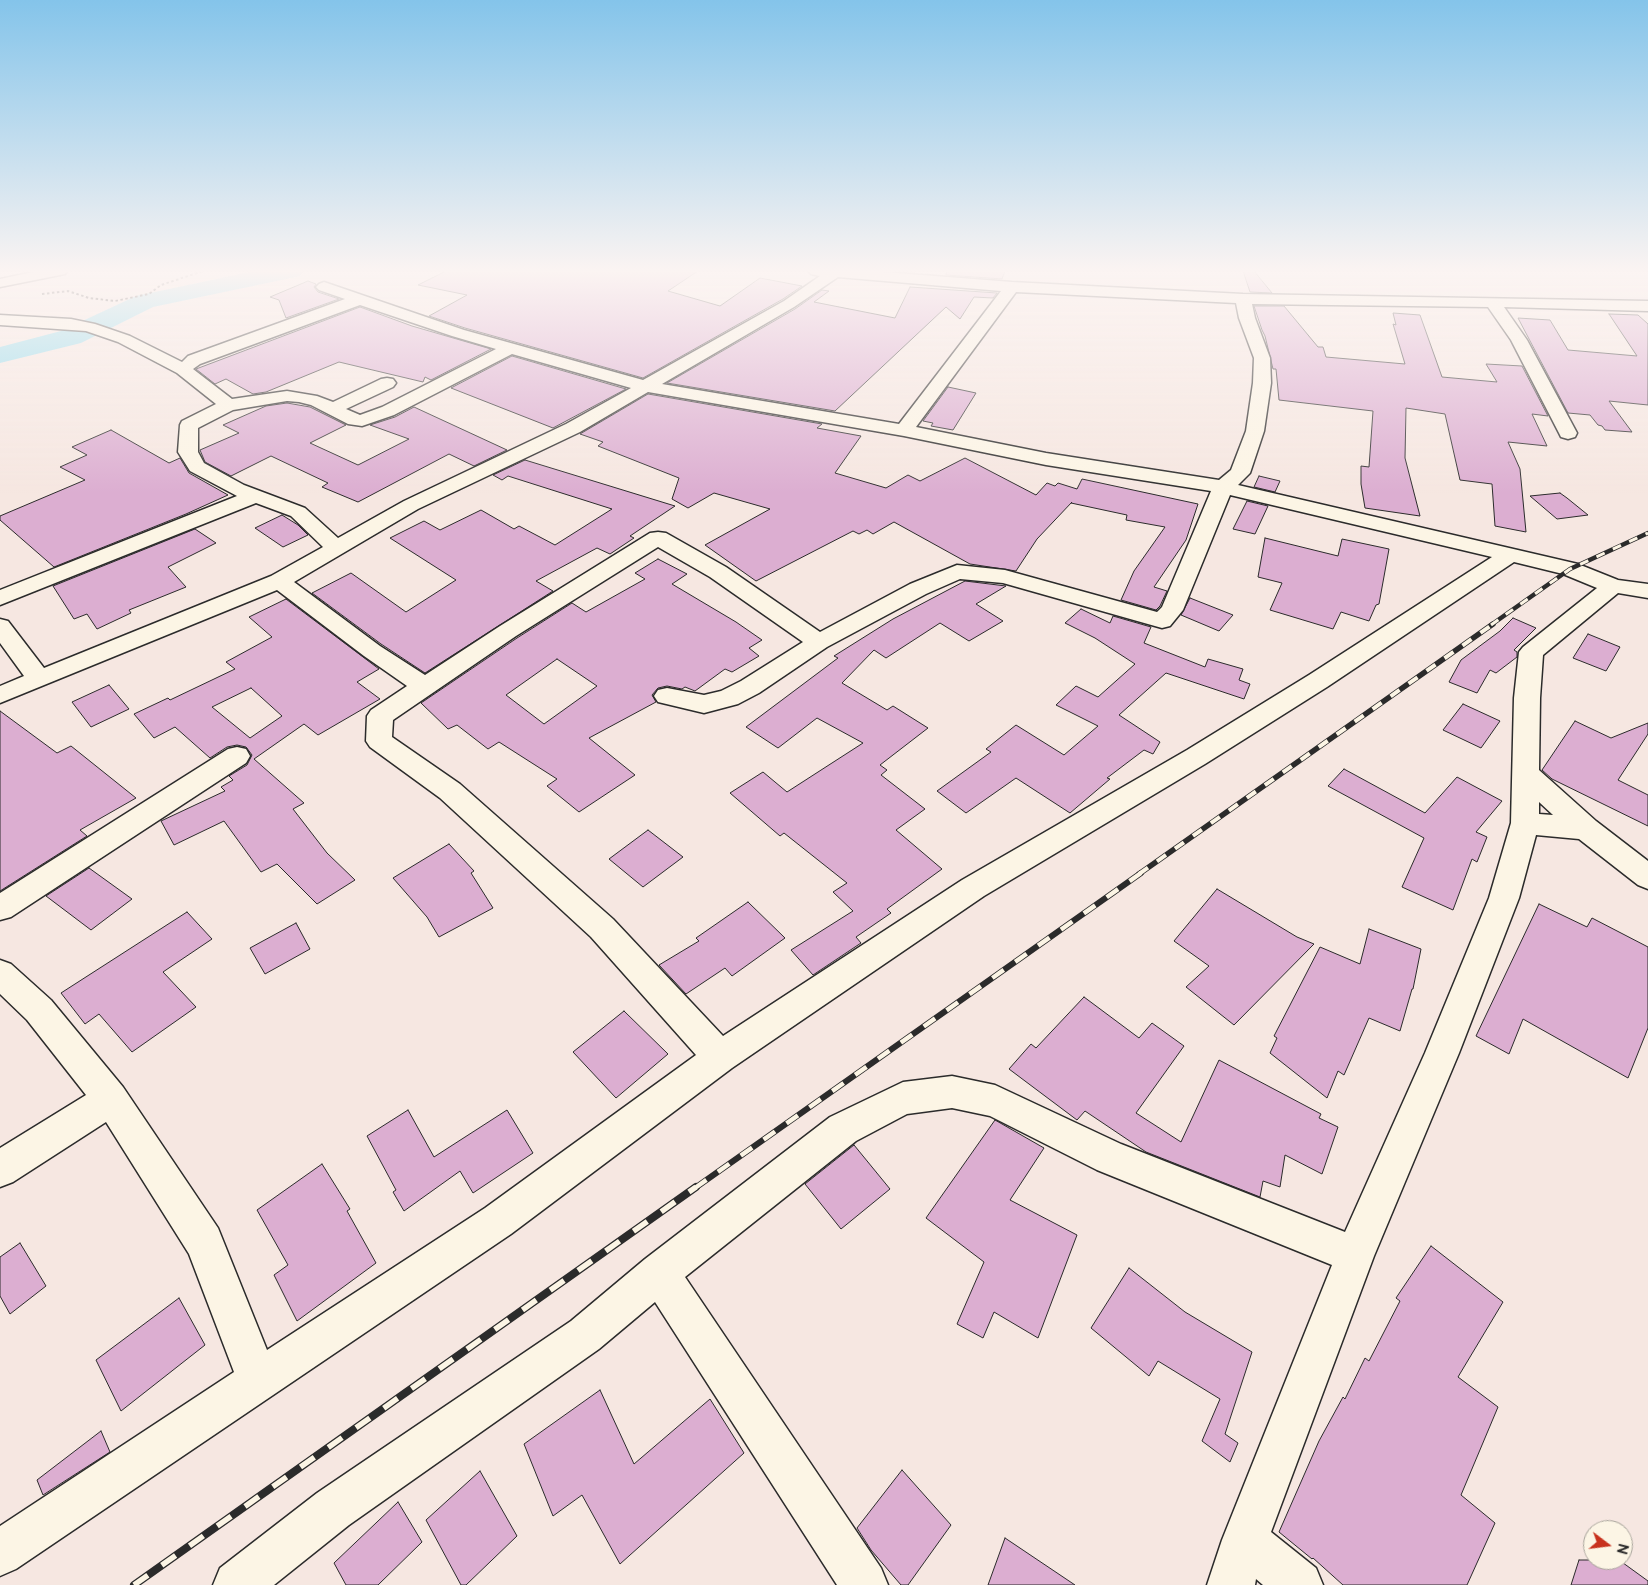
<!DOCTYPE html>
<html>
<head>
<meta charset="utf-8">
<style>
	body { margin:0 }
	#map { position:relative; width:1648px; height:1585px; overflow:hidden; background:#f6e7e1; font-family:"Balsamiq Sans",sans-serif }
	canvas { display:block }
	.north { position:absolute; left:1583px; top:1520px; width:50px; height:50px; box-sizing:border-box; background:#fcf5e5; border:1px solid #a8a49b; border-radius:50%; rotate:105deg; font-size:14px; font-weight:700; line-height:20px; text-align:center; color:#2b2b2b }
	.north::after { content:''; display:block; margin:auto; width:18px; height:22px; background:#c8321e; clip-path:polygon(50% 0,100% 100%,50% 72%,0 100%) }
</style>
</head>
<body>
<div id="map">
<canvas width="1648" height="1585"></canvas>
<div class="north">N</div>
</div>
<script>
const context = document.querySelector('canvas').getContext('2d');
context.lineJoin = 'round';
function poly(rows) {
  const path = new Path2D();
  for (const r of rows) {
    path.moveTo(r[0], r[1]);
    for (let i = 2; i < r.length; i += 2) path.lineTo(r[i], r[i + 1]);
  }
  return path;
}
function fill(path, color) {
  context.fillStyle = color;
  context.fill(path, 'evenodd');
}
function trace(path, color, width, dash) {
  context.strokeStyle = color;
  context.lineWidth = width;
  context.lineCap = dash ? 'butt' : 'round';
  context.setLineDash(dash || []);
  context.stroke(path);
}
fill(poly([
	[254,271,303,271,300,276,291,278,153,307,81,343,0,363,0,347,61,331,136,296,254,271]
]), '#8edbee');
const building = poly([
	[446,271,698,271,668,291,720,306,760,278,802,286,783,299,643,378,465,328,429,316,467,295,418,285,446,271],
	[947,271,1005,271,1002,279,946,275,947,271],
	[1243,271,1254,271,1272,293,1250,292,1243,271],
	[308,281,316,284,314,287,318,292,339,299,286,318,279,300,270,297,308,281],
	[910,287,997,293,993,298,974,297,960,319,946,307,835,411,667,383,795,309,822,290,829,291,814,302,895,318,910,287],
	[1254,306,1284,306,1318,347,1323,347,1326,357,1405,364,1393,324,1396,325,1393,313,1420,315,1442,377,1497,382,1486,364,1522,366,1548,416,1532,414,1547,446,1508,442,1520,469,1526,532,1495,526,1492,484,1460,480,1445,414,1406,408,1405,458,1420,516,1365,508,1361,484,1361,466,1369,467,1373,411,1279,400,1276,369,1273,369,1265,336,1262,330,1254,306],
	[360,307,412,326,491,349,431,380,425,377,423,382,339,362,266,392,253,394,226,379,215,384,196,369,360,307],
	[1609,314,1638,315,1648,324,1648,405,1609,401,1632,432,1605,430,1602,426,1598,425,1590,415,1568,413,1518,318,1550,320,1568,350,1637,356,1609,314],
	[512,356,626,389,553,428,451,388,512,356],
	[948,387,976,393,953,430,931,426,933,423,923,421,948,387],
	[648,394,822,424,817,428,861,436,835,473,886,488,908,475,920,481,965,458,1036,495,1047,483,1055,486,1058,483,1077,489,1082,479,1198,504,1186,540,1154,587,1167,591,1160,606,1156,610,1121,600,1134,571,1165,527,1126,520,1127,515,1071,503,1072,502,1037,539,1016,571,970,564,894,522,873,534,867,530,859,534,853,531,756,581,705,545,770,509,714,493,688,508,672,499,679,478,598,446,603,442,580,434,648,394],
	[287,403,310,407,346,425,310,443,358,465,409,439,370,425,395,417,414,407,507,450,474,466,449,454,358,502,322,487,328,483,271,456,231,476,205,462,200,450,239,433,223,425,266,406,287,403],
	[111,430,169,463,180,458,189,473,228,495,186,514,54,567,0,520,0,516,85,480,60,467,87,455,72,447,111,430],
	[525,460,675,506,630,536,634,538,610,554,597,548,536,581,553,591,425,673,381,644,312,593,351,573,406,612,456,580,390,538,424,521,440,530,481,510,514,529,519,526,555,545,612,509,508,476,502,480,493,475,525,460],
	[1259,476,1280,481,1275,492,1254,487,1259,476],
	[1560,493,1567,498,1588,515,1557,519,1530,496,1560,493],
	[1247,501,1268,506,1255,534,1233,529,1247,501],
	[282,515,298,525,308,535,283,547,255,528,282,515],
	[195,529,216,543,168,567,186,587,129,610,131,613,97,629,87,614,74,619,53,586,195,529],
	[1265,538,1338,556,1342,539,1389,549,1379,604,1376,605,1369,621,1341,612,1333,629,1270,610,1282,583,1258,577,1265,538],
	[658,559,687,574,672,584,736,622,762,640,749,648,759,656,732,672,725,669,695,691,685,687,682,689,667,686,658,688,652,695,656,702,589,738,635,775,579,812,547,786,557,779,499,742,488,749,457,725,448,729,421,703,517,638,572,603,586,612,645,579,635,573,658,559],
	[557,659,597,686,544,724,506,695,557,659],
	[965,581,1006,586,976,604,1003,621,969,641,940,623,886,658,874,650,842,683,887,710,893,706,928,728,880,765,887,770,881,775,925,809,896,830,942,869,887,909,891,913,856,937,861,943,813,975,791,950,853,911,833,892,847,883,784,833,780,836,730,793,763,772,787,792,863,743,817,718,778,748,746,727,838,658,834,656,893,619,965,581],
	[1190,598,1233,615,1219,631,1181,615,1190,598],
	[286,599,379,669,357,682,380,699,318,735,304,724,254,759,304,803,293,809,327,853,355,880,317,904,277,864,261,872,224,821,174,845,161,821,225,791,221,787,233,780,229,776,247,765,252,755,246,747,237,745,227,747,210,758,175,727,154,738,134,714,168,698,170,700,235,669,226,662,272,637,249,617,286,599],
	[251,688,282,716,250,738,212,707,251,688],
	[1081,609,1110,623,1113,616,1151,627,1144,643,1205,667,1208,659,1243,669,1239,680,1250,684,1244,699,1166,673,1119,715,1160,742,1153,754,1144,750,1107,778,1110,779,1070,813,1016,778,966,813,937,791,991,752,986,749,1016,725,1064,755,1098,726,1056,705,1076,686,1098,697,1135,664,1095,638,1065,623,1081,609],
	[1513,618,1536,628,1514,650,1517,652,1517,657,1496,673,1490,670,1477,693,1449,682,1461,660,1500,631,1513,618],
	[1588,634,1620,647,1606,671,1573,658,1588,634],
	[109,685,129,709,91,727,72,702,109,685],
	[1463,704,1500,721,1481,748,1443,730,1463,704],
	[0,711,57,753,71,746,136,798,80,830,87,836,0,891,0,711],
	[1575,721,1611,738,1648,723,1648,734,1618,780,1648,795,1648,826,1552,779,1542,770,1575,721],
	[1344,769,1425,813,1457,777,1502,801,1476,832,1487,837,1477,862,1472,859,1453,910,1402,887,1424,838,1328,786,1344,769],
	[648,830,683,857,643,887,609,859,648,830],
	[449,844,474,871,471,873,493,908,439,937,427,917,393,878,449,844],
	[89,868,132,899,91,930,46,896,89,868],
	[1217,889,1297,937,1314,944,1234,1025,1186,987,1209,966,1174,941,1217,889],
	[748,902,785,938,732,976,725,968,686,994,659,965,699,941,696,938,748,902],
	[1539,904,1587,927,1592,918,1648,947,1648,1028,1628,1078,1523,1019,1509,1054,1476,1036,1539,904],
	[187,912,212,939,163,972,196,1007,132,1052,99,1014,85,1024,61,993,187,912],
	[296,923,310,949,265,974,250,948,296,923],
	[1369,929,1421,949,1413,989,1412,989,1400,1031,1369,1018,1344,1075,1338,1071,1327,1098,1270,1053,1277,1038,1274,1036,1320,947,1360,964,1369,929],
	[1084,997,1139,1038,1152,1023,1184,1046,1136,1113,1181,1142,1219,1060,1321,1114,1319,1118,1338,1127,1322,1174,1285,1155,1280,1187,1263,1181,1260,1197,1146,1152,1085,1111,1077,1120,1009,1069,1031,1044,1036,1048,1084,997],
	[624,1011,668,1054,616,1098,573,1052,624,1011],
	[408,1110,434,1157,507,1110,533,1153,473,1193,460,1171,404,1211,393,1192,396,1190,367,1136,408,1110],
	[995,1120,1044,1148,1010,1200,1077,1235,1038,1338,994,1312,983,1338,957,1324,984,1262,926,1218,995,1120],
	[854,1145,890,1189,841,1229,805,1184,854,1145],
	[322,1164,350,1209,347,1211,376,1263,297,1321,274,1275,288,1265,257,1210,322,1164],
	[20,1243,46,1286,10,1314,0,1296,0,1257,20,1243],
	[1431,1246,1503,1302,1458,1377,1498,1407,1461,1495,1495,1523,1467,1585,1343,1585,1313,1558,1312,1559,1279,1532,1319,1441,1343,1397,1345,1399,1365,1358,1369,1361,1400,1301,1396,1298,1431,1246],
	[1129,1268,1185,1312,1252,1352,1225,1434,1238,1443,1230,1462,1202,1441,1220,1399,1158,1361,1149,1376,1091,1328,1129,1268],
	[179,1298,205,1345,121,1411,96,1360,179,1298],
	[600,1390,634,1464,710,1399,744,1453,620,1564,582,1495,553,1516,524,1444,600,1390],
	[101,1431,110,1452,43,1495,37,1480,101,1431],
	[902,1470,951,1525,908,1585,901,1585,871,1550,857,1528,902,1470],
	[480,1471,517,1536,466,1585,461,1585,426,1520,480,1471],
	[398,1502,422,1542,378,1585,346,1585,334,1563,398,1502],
	[1005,1538,1075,1585,988,1585,1005,1538],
	[1579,1560,1619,1560,1648,1581,1648,1585,1571,1585,1579,1560]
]);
fill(building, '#dcaed1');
trace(building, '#2b2b2b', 1);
const minor = poly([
	[38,271,67,271,65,274,0,287,0,279,38,271],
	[809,271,871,271,1012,282,1243,294,1648,301,1648,311,1504,307,1527,340,1577,433,1575,437,1568,439,1561,437,1559,433,1511,340,1488,307,1252,304,1255,318,1270,358,1271,383,1264,431,1250,473,1238,485,1578,564,1618,580,1648,584,1648,598,1618,593,1543,655,1540,698,1539,770,1596,821,1648,861,1648,889,1638,885,1579,839,1536,835,1519,898,1459,1053,1374,1256,1271,1532,1316,1568,1323,1585,1263,1585,1256,1579,1255,1585,1207,1585,1222,1540,1332,1265,1097,1170,990,1116,952,1108,907,1114,856,1141,685,1277,881,1568,888,1585,837,1585,655,1302,599,1349,349,1525,274,1585,213,1585,220,1568,317,1493,571,1321,645,1259,830,1117,903,1082,952,1076,995,1085,1121,1144,1345,1232,1425,1053,1489,898,1511,823,1514,698,1519,652,1523,647,1597,588,1563,574,1514,562,1327,687,1205,764,984,896,732,1068,511,1234,16,1569,0,1576,0,1526,234,1372,189,1254,106,1122,13,1182,0,1187,0,1148,86,1095,27,1020,0,994,0,960,11,964,51,1000,123,1087,218,1228,267,1350,485,1208,696,1055,591,937,440,798,370,747,366,741,367,716,371,710,407,686,364,656,277,590,0,703,0,686,24,676,0,643,0,619,8,621,44,668,271,576,323,547,291,516,256,503,0,605,0,590,237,496,190,471,178,452,180,425,182,421,216,404,177,373,118,342,86,331,0,325,0,315,71,319,95,324,130,336,182,362,188,356,345,299,319,290,316,287,319,284,324,282,464,330,643,380,784,301,820,276,811,274,809,271],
	[838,277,1001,291,899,424,662,384,794,307,838,277],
	[1016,292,1236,303,1239,318,1254,358,1253,383,1246,431,1231,470,1219,480,1046,453,916,427,1016,292],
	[360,305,452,336,496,349,382,407,360,415,346,409,393,387,396,383,393,379,387,378,381,379,333,402,317,396,287,391,232,399,193,369,200,364,360,305],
	[512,354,631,388,566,424,404,501,338,538,305,508,244,485,204,463,198,452,198,428,233,410,287,401,299,402,311,405,348,424,362,426,394,415,512,354],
	[648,392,904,436,1046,465,1211,491,1162,607,1157,612,1005,570,957,565,910,584,820,632,726,567,666,533,658,532,650,533,500,626,425,675,380,646,294,582,418,509,580,432,648,392],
	[1230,495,1492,557,1309,675,1187,750,962,880,723,1036,613,919,460,784,392,737,393,720,516,636,658,547,710,577,803,642,741,681,721,691,704,695,667,688,658,690,654,696,658,702,704,713,738,704,759,693,827,647,926,594,960,579,1003,583,1162,628,1170,626,1183,610,1230,495],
	[1539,802,1553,815,1539,814,1539,802],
	[237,747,246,749,250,756,246,763,11,917,0,920,0,893,228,749,237,747]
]);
trace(minor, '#2b2b2b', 3);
trace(poly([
	[42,294,68,291,89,298,115,301,149,294,161,285,203,271]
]), '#2b2b2b', 2, [2.5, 2.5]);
fill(minor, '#fcf5e5');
const railFar3 = poly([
	[1491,625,1570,569,1648,533]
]);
const railFar2 = poly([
	[1139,874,1493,624]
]);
const railFar1 = poly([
	[695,1188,1141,873]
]);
const rail = poly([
	[134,1585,696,1187]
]);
trace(railFar3, '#2b2b2b', 4.5);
trace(railFar2, '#2b2b2b', 5.5);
trace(railFar1, '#2b2b2b', 6);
trace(rail, '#2b2b2b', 8);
trace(railFar3, '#fcf5e5', 3, [9]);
trace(railFar2, '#fcf5e5', 4, [11]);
trace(railFar1, '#fcf5e5', 4.5, [14]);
trace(rail, '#fcf5e5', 5.5, [17]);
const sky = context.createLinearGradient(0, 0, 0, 493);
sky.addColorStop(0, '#84c4ea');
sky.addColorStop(0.55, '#fbf4f2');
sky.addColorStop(1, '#fbf4f200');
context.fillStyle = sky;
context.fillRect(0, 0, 1648, 493);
</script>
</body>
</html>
